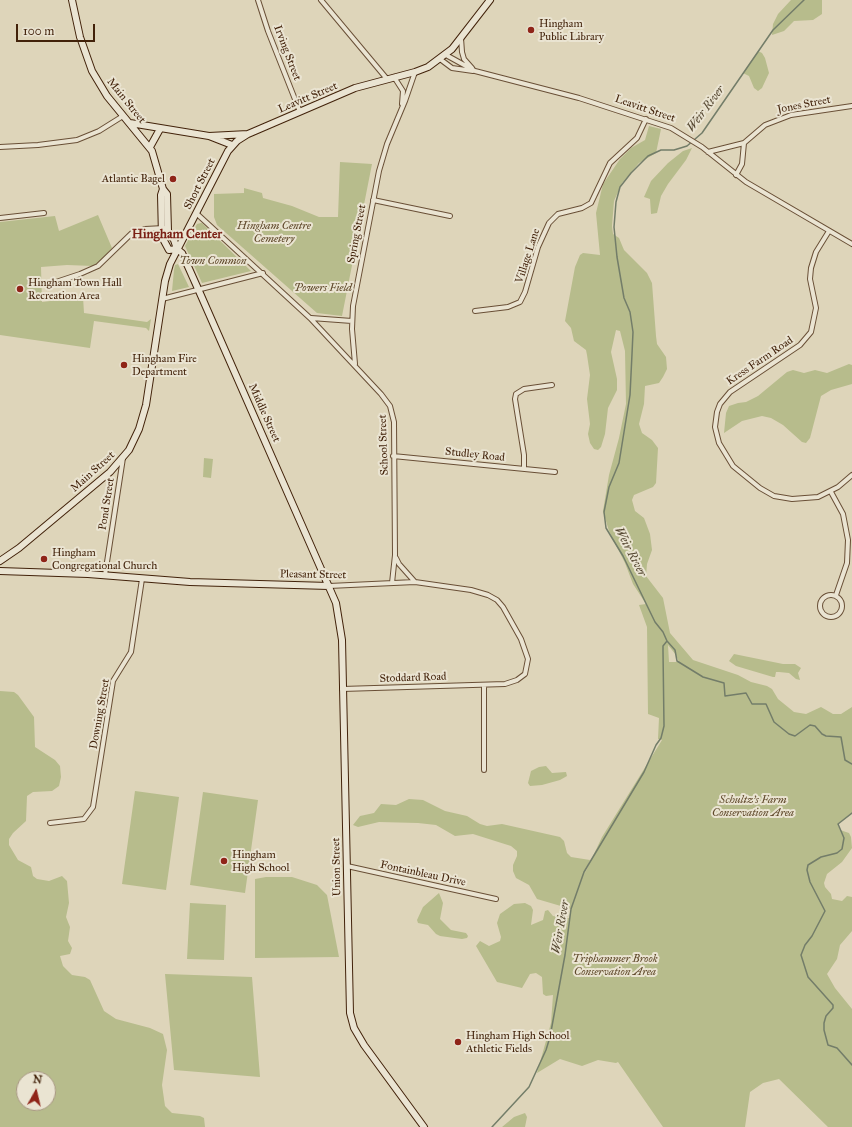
<!DOCTYPE html>
<html>
<head>
<meta charset="utf-8">
<style>
	body { margin:0 }
	#map { position:relative; width:852px; height:1127px; overflow:hidden; background:#ded5ba; font-family:"IM FELL Great Primer",serif }
	canvas { display:block }
	.north { position:absolute; left:16px; top:1071px; width:40px; height:40px; box-sizing:border-box; background:#eae4d2; border:1px solid #a79682; border-radius:50%; rotate:8deg; font-size:11px; font-weight:700; line-height:16px; text-align:center; color:#42220a }
	.north::after { content:''; display:block; margin:auto; width:14px; height:18px; background:#8f2418; clip-path:polygon(50% 0,100% 100%,50% 72%,0 100%) }
	.scale { position:absolute; left:16px; top:24px; width:79px; height:18px; box-sizing:border-box; border:2px solid #42220a; border-top:0; padding-left:5px; font-size:12px; line-height:14px; white-space:nowrap; color:#42220a; -webkit-text-stroke:3px #eae4d2; paint-order:stroke }
</style>
</head>
<body>
<div id="map">
<canvas width="852" height="1127"></canvas>
<div class="north">N</div>
<div class="scale">100 m</div>
</div>
<script>
const context = document.querySelector('canvas').getContext('2d');
context.lineJoin = 'round';
function fill(path, color) {
  context.fillStyle = color;
  context.fill(path, 'evenodd');
}
function poly(rows) {
  const path = new Path2D();
  for (const r of rows) {
    if (r.length === 3) {
      path.moveTo(r[0] + r[2], r[1]);
      path.arc(r[0], r[1], r[2], 0, 2 * Math.PI);
      continue;
    }
    path.moveTo(r[0], r[1]);
    for (let i = 2; i < r.length; i += 2) path.lineTo(r[i], r[i + 1]);
  }
  return path;
}
function trace(path, color, width, dash) {
  context.strokeStyle = color;
  context.lineWidth = width;
  context.lineCap = dash ? 'butt' : 'round';
  context.setLineDash(dash || []);
  context.stroke(path);
}
function drawText(font, color, halo, rows, align = 'center') {
  context.font = font + ' "IM FELL Great Primer",serif';
  context.lineWidth = 4;
  context.setLineDash([]);
  context.textBaseline = 'middle';
  context.strokeStyle = halo;
  context.fillStyle = color;
  for (const [text, x, y, turn = 0] of rows) {
    context.save();
    context.translate(x, y);
    context.rotate((+turn || 0) * Math.PI / 180);
    context.textAlign = isNaN(turn) ? turn : align;
    if (halo) context.strokeText(text, 0, 0);
    context.fillText(text, 0, 0);
    context.restore();
  }
}
fill(poly([
	[791,0,822,0,822,14,813,20,794,21,784,31,772,35,773,24,778,14],
	[758,51,762,53,765,58,769,73,762,88,758,91,754,88,749,76,743,73],
	[649,126,661,129,656,153,639,163,622,183,614,201,612,226,613,234,619,238,624,250,647,273,652,283,656,336,657,344,666,357,667,369,663,377,659,383,645,386,644,404,639,424,642,433,652,440,658,448,656,483,653,487,634,495,632,500,635,511,644,518,650,534,652,550,647,564,646,576,663,598,670,633,693,660,738,675,751,682,767,686,772,689,778,699,794,712,806,714,821,707,833,714,841,714,852,707,852,813,840,822,838,825,840,830,849,833,851,837,852,848,842,862,827,874,824,883,825,887,831,894,832,899,842,901,847,896,852,897,852,931,840,945,837,959,827,974,835,988,852,1009,852,1127,828,1127,779,1079,763,1083,750,1092,745,1127,663,1127,618,1062,616,1063,598,1060,582,1066,560,1059,537,1073,551,1023,553,995,546,996,543,994,542,977,536,973,530,974,522,988,497,982,476,946,480,941,489,946,500,941,501,937,497,923,500,914,514,904,525,903,531,906,533,910,531,925,543,920,545,911,548,910,553,916,566,918,569,918,571,909,537,899,529,885,516,878,513,871,513,865,517,856,517,851,511,846,473,834,455,836,436,825,418,823,379,822,358,827,353,825,360,816,374,813,381,804,396,805,409,799,423,800,445,811,467,816,480,824,487,826,502,824,560,837,564,841,567,853,571,857,590,860,584,875,602,837,662,740,658,739,659,718,648,714,647,627,639,605,646,604,633,584,625,563,609,531,603,511,609,475,619,438,626,404,625,351,620,331,616,330,611,352,617,379,617,390,608,408,605,434,601,447,598,450,594,449,590,443,588,434,590,424,587,399,590,375,587,355,586,350,574,341,571,328,565,321,575,267,580,255,583,253,600,255,596,213,603,184,620,159,631,148,645,140],
	[668,645,676,655,679,662,669,662],
	[692,148,686,160,668,184,661,196,657,213,651,214,650,199,644,197,651,181,668,163,683,151],
	[340,162,372,164,342,316,317,313,217,225,214,217,214,194,244,193,244,188,262,193,263,198,292,206,319,217,338,217],
	[98,215,112,248,103,259,93,266,67,265,41,267,42,302,83,297,84,313,147,322,151,319,149,331,146,328,94,321,90,348,0,335,0,222,55,216,59,231],
	[201,223,202,223,251,271,202,283,185,246,197,224],
	[178,264,189,287,172,291,174,270,175,265],
	[849,364,852,365,852,384,831,390,821,396,810,438,806,443,802,442,783,425,771,418,762,416,742,421,724,433,726,413,729,406,738,403,746,402,758,396,787,372,793,370,804,373,815,370,827,373],
	[204,458,213,459,211,478,203,477],
	[734,654,783,664,795,664,801,668,798,673,800,680,796,679,789,673,779,672,776,672,775,677,773,677,736,666,729,661],
	[0,691,14,692,18,695,34,717,35,747,55,760,60,766,61,777,59,786,52,791,33,792,27,796,26,821,13,833,9,839,9,845,18,860,31,867,33,876,37,879,49,881,62,876,67,881,69,903,66,917,70,927,68,941,72,948,70,954,60,956,63,966,72,975,85,977,90,980,104,1011,116,1019,150,1028,163,1034,167,1050,162,1085,165,1106,172,1113,200,1116,204,1118,205,1127,0,1127],
	[24,1079,48,1079,48,1103,24,1103],
	[546,766,552,773,566,772,567,776,560,780,542,785,530,786,528,783,531,771,539,767],
	[135,791,179,797,166,890,122,884],
	[203,792,258,800,245,893,190,885],
	[266,877,292,877,317,885,327,895,339,957,255,958,255,879],
	[439,893,443,903,440,919,451,930,466,933,468,936,467,938,462,939,440,936,436,934,428,925,418,923,417,920,423,907],
	[190,903,226,905,224,960,187,959],
	[165,974,252,977,260,1077,174,1070],
	[525,1113,527,1117,525,1127,502,1127,514,1117]
]), '#b7bc8c');
trace(poly([
	[667,641,675,650,677,661,703,677,724,683,725,696,746,693,752,704,766,704,774,722,789,734,795,736,810,725,815,726,822,734,826,736,841,737,845,760,852,764],
	[852,813,838,824,844,838,842,849,837,853,821,857,808,865,807,870,810,882,825,911,812,936,805,945,801,955,808,977,833,1005,833,1008,826,1016,824,1023,824,1030,828,1045,837,1048,852,1065],
	[492,1127,529,1087,546,1050,550,1037,565,955,571,909,584,872,644,772,656,745,661,738,664,726,663,651,663,646,667,641,663,632,655,622,623,556,606,528,604,512,609,487,619,463,630,395,632,354,633,332,630,312,624,298,617,257,614,227,616,202,620,187,631,173,648,156,661,150,674,150,687,146,702,133,773,30,804,0]
]), '#737d69', 1.5);
const street = poly([
	[258,0,268,31,300,112],
	[321,0,387,79],
	[461,38,462,52,464,59,472,68],
	[446,55,475,71,579,98,671,128,702,147,746,182,852,244],
	[440,59,452,68,473,71],
	[394,77,403,91,402,104],
	[0,147,38,145,77,140,99,131,123,116],
	[708,152,744,143],
	[736,175,742,164,744,143,765,125,791,115,852,106],
	[373,200,450,216],
	[196,213,310,318,381,394,390,406,394,422,395,555,392,583],
	[0,218,44,213],
	[829,231,816,252,811,268,810,279,816,308,811,332,800,345,730,392,720,404,717,412,715,427,719,443,733,466,760,488,774,496,792,499,818,497,838,487,852,475],
	[56,282,80,274,98,266,132,233,145,229,164,228],
	[162,299,263,273],
	[475,311,508,307,520,302,525,292,538,247,549,223,558,214,582,208,591,203,610,163,637,138,646,119],
	[311,318,352,321],
	[355,364,352,329,353,306,379,171,387,144,405,101,415,72],
	[393,456,555,472],
	[524,468,524,455,515,399,516,394,524,389,552,385],
	[831,492,843,514,848,540,847,563,836,595],
	[396,558,399,564,415,582],
	[105,575,123,458],
	[329,586,415,582,471,590,488,595,497,600,503,607,521,639,528,659,525,674,517,680,505,684,342,689],
	[831,606,11],
	[484,770,484,686],
	[50,823,84,819,93,807,113,681,131,652,142,579],
	[347,866,496,899]
]);
const secondary = poly([
	[72,0,80,37,92,71,107,96,152,151,163,189,167,194,168,231,174,240,177,249],
	[130,123,209,136,232,145],
	[209,136,248,134,355,88,415,72,428,67,452,49,490,0],
	[150,147,160,129],
	[163,189,161,195,162,237,169,250,177,249],
	[177,249,182,253,199,291,336,603,342,640,350,1013,354,1028,364,1045,424,1127],
	[0,561,19,548,110,472,129,450,139,429,146,405,165,281,170,264,228,151,237,141,248,134],
	[0,571,88,574,190,582,329,586]
]);
trace(street, '#694f36', 6);
trace(secondary, '#42220a', 8);
trace(street, '#eae4d2', 4);
trace(secondary, '#eae4d2', 6);
for (const [x, y, r, color] of [
	[531,30,4,"#8f2418"],
	[173,179,4,"#8f2418"],
	[20,289,4,"#8f2418"],
	[124,365,4,"#8f2418"],
	[44,559,4,"#8f2418"],
	[224,861,4,"#8f2418"],
	[458,1042,4,"#8f2418"]
]) {
  const dot = new Path2D();
  dot.arc(x, y, r, 0, 2 * Math.PI);
  context.fillStyle = color;
  context.fill(dot);
  trace(dot, '#eae4d2', 1.5);
}
drawText('11px', '#42220a', '#eae4d2', [
	["Hingham",539,24],
	["Public Library",539,37],
	["Atlantic Bagel",165,179,"right"],
	["Hingham Town Hall",28,283],
	["Recreation Area",28,296],
	["Hingham Fire",132,359],
	["Department",132,372],
	["Hingham",52,553],
	["Congregational Church",52,566],
	["Hingham",232,855],
	["High School",232,868],
	["Hingham High School",466,1036],
	["Athletic Fields",466,1049]
], 'left');
drawText('11px', '#42220a', '#eae4d2', [
	["Irving Street",287,53,69],
	["Leavitt Street",308,98,-23],
	["Main Street",126,101,51],
	["Jones Street",804,105,-11],
	["Leavitt Street",645,109,19],
	["Short Street",200,184,-63],
	["Spring Street",357,234,-79],
	["Village Lane",528,256,-72],
	["Kress Farm Road",760,361,-34],
	["Middle Street",264,413,66],
	["School Street",384,445,-92],
	["Studley Road",475,455,6],
	["Main Street",93,472,-42],
	["Pond Street",107,504,-81],
	["Pleasant Street",313,575,1],
	["Stoddard Road",413,678,-2],
	["Downing Street",100,714,-80],
	["Union Street",337,867,-91],
	["Fontainbleau Drive",423,874,12]
]);
drawText('italic 11px', '#5f482a', '#eae4d2', [
	["Hingham Centre",274,226],
	["Cemetery",274,239],
	["Town Common",213,261],
	["Powers Field",323,288],
	["Schultz's Farm",753,800],
	["Conservation Area",753,813],
	["Triphammer Brook",615,959],
	["Conservation Area",615,972]
]);
drawText('italic 12px', '#564832', '#eae4d2', [
	["Weir River",706,109,-53],
	["Weir River",630,552,62],
	["Weir River",561,927,-80]
]);
drawText('bold 13px', '#7a1f14', '#eae4d2', [
	["Hingham Center",177,235]
]);
</script>
</body>
</html>
